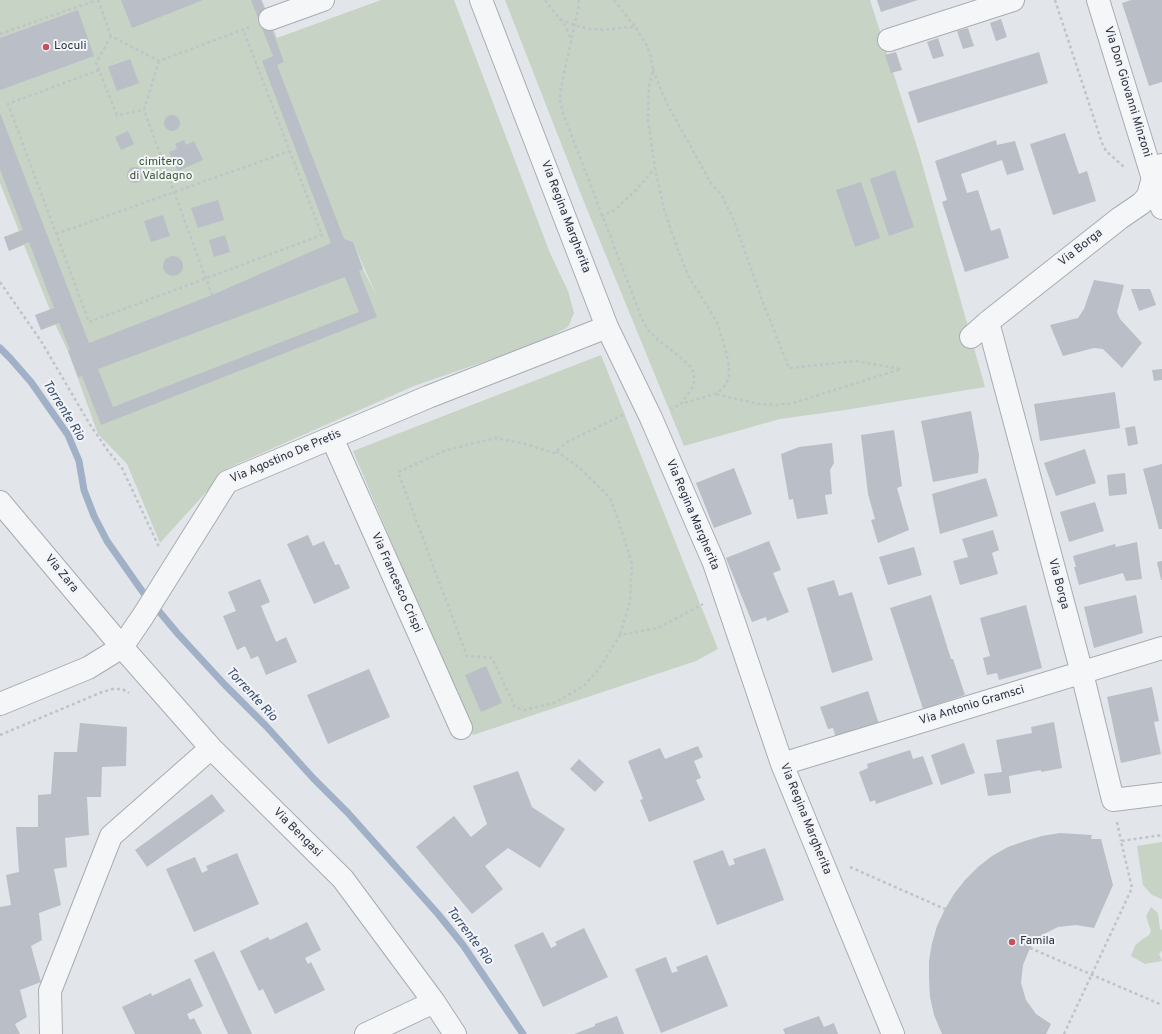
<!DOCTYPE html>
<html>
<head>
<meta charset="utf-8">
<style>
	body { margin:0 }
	canvas { display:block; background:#e2e5e9 }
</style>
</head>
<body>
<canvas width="1162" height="1034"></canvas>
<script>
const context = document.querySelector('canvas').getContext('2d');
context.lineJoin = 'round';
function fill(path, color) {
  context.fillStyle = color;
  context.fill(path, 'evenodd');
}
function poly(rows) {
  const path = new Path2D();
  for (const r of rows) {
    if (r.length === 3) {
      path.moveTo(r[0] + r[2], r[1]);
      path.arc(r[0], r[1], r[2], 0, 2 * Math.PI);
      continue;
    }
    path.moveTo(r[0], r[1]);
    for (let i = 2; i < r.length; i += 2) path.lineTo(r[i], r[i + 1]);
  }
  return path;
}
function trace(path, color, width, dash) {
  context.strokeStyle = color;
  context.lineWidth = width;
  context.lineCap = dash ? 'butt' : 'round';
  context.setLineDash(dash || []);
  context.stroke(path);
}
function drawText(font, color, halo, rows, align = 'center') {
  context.font = font + ' Overpass,sans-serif';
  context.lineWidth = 4;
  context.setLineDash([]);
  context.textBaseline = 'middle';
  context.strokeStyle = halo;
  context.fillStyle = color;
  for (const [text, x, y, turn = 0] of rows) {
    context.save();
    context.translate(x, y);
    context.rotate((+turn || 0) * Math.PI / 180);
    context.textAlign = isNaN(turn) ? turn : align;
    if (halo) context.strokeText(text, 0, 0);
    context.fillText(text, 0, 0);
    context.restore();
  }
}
fill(poly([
	[0,0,262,0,277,38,381,0,454,0,550,253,568,291,574,313,568,327,538,343,414,386,228,468,160,543,127,464,98,434,68,351,55,324,41,330,35,315,50,310,24,245,9,251,4,237,19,231,0,183],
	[355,247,378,299,363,269],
	[505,0,870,0,919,153,985,387,845,410,780,419,684,446,582,197],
	[601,355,718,649,696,661,473,735,353,451],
	[1162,842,1162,899,1152,895,1143,885,1137,846],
	[1151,907,1158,913,1160,929,1162,930,1162,951,1159,954,1162,961,1145,964,1131,956,1135,946,1140,941,1149,935,1151,931,1146,916]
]), '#c7d3c4');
trace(poly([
	[0,348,10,358,31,382,68,435,79,461,84,490,94,516,107,541,142,591,178,634,225,685,266,726,313,778,348,813,438,914,463,945,523,1034]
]), '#a0b0c6', 7);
fill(poly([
	[121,0,203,0,132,28],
	[251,0,261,0,284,62,277,65,344,239,353,242,363,269,359,271,377,317,101,425,82,376,78,377,68,351,70,350,59,323,41,330,35,315,54,308,29,242,9,251,4,237,23,230,0,169,0,113,89,343,212,295,331,243,262,61,273,56],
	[345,277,359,312,113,407,98,369],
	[877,0,918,0,881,12],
	[1131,0,1162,0,1162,82,1149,86,1122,3],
	[78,10,94,56,0,90,0,38],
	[1001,19,1007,37,996,41,990,23],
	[968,28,974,46,963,49,957,31],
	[938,38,944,56,933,59,927,42],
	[896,52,902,70,891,73,885,55],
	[1039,52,1048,83,918,123,908,92],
	[130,59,139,83,117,91,108,67],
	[172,123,8],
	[128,131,134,144,121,150,115,137],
	[1065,133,1079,174,1087,171,1096,201,1053,215,1030,144],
	[184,140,186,145,194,141,203,160,178,171,169,152,177,149,175,144],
	[996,140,997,145,1015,141,1024,170,1007,175,1002,160,961,174,967,193,978,190,991,231,1000,228,1009,258,965,272,942,202,947,200,935,161],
	[135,175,8],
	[895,170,914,227,889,236,870,179],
	[861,182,880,238,855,247,836,190],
	[218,200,224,220,198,228,191,208],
	[163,215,170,236,151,242,144,221],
	[225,235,230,252,214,257,209,240],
	[173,266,10],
	[1094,280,1124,285,1117,312,1120,319,1142,343,1122,368,1103,349,1094,348,1063,356,1050,325,1078,318,1084,309],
	[1131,289,1150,289,1156,305,1139,311],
	[1162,369,1162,380,1154,381,1152,370],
	[1115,392,1120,428,1040,441,1034,404],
	[971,411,979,455,978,473,933,482,921,421],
	[1135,426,1138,444,1128,446,1125,428],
	[894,430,902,486,897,488,909,530,878,543,871,520,875,519,868,494,861,435],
	[832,443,834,463,830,470,832,494,825,495,828,514,797,519,793,499,789,500,781,454,799,447],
	[1085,449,1096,483,1056,496,1044,463],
	[1162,464,1162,529,1159,529,1143,469],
	[734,468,752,514,714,528,696,483],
	[1125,473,1127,494,1109,496,1107,475],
	[986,478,998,516,940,534,932,494],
	[1095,502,1104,531,1069,542,1060,512],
	[993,530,999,550,992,553,998,574,960,585,953,561,968,557,962,539],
	[308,535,313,546,324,541,335,565,339,564,350,588,314,604,287,544],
	[769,541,781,570,773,573,789,612,767,621,766,617,752,622,726,558],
	[1137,542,1142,579,1126,581,1123,573,1079,585,1074,567,1076,567,1073,556,1115,544,1116,547],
	[914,547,922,575,888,585,879,557],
	[1162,561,1162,580,1161,580,1157,562],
	[260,579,270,602,261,606,276,642,286,637,297,662,266,675,258,656,251,659,245,646,237,650,223,616,236,611,228,592],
	[834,580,839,596,852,592,873,660,832,673,807,588],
	[931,595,951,659,953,659,965,695,923,709,890,608],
	[1136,595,1143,633,1094,648,1084,607],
	[1026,605,1042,668,999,680,997,673,987,675,983,658,990,656,980,618],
	[486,666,502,703,481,712,465,675],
	[369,669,390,717,328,744,307,695],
	[1152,687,1159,721,1154,722,1161,754,1121,763,1107,697],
	[868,691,880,727,837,741,833,728,828,729,820,707],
	[1054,722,1062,768,1041,772,1041,770,1009,776,1011,793,988,796,984,774,1002,772,996,740,1032,733,1031,727],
	[80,723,127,727,126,766,102,767,101,797,87,797,89,835,65,838,67,867,54,869,61,905,39,913,42,940,31,946,41,982,20,990,27,1017,15,1024,20,1034,0,1034,0,907,11,905,6,875,19,872,16,827,38,827,38,795,51,794,54,752,77,752],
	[964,743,975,773,941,785,931,755],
	[698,746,703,757,694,761,701,778,696,780,705,800,649,822,640,800,643,799,628,761,660,748,665,759],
	[910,750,913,759,923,756,933,784,876,804,875,800,870,802,859,772,868,768,867,764],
	[579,759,604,782,595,792,570,769],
	[518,771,532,807,565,829,540,868,508,848,485,866,503,889,472,914,416,847,454,816,471,837,487,824,473,786],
	[212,794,225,811,147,867,135,850],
	[1060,833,1092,835,1091,839,1101,839,1113,885,1094,928,1076,925,1058,927,1042,935,1030,948,1023,965,1021,983,1026,1000,1036,1014,1051,1024,1046,1034,942,1034,934,1015,930,997,929,979,929,961,932,943,937,926,945,909,954,894,965,880,978,867,992,856,1008,847,1025,841,1042,836],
	[765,848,784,900,717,925,693,861,723,850,729,866,735,864,733,859],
	[237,853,259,904,194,932,166,869,195,857,202,873,208,870,206,866],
	[307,922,321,950,305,958,308,964,311,962,325,990,275,1014,263,989,259,991,240,951,268,937,270,940],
	[584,928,608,977,543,1007,514,945,543,932,551,948,557,945,555,942],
	[214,951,252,1034,228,1034,194,960],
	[707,955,728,1006,661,1033,635,969,666,957,672,973,678,971,676,967],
	[190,978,203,1006,187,1014,190,1020,194,1018,202,1034,135,1034,122,1007,151,993,152,996],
	[617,1016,624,1034,574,1034,595,1026,595,1024],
	[819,1016,824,1027,834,1023,838,1034,785,1034,783,1029]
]), '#babec6');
const minor = poly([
	[481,0,607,327,651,418,714,563,782,764,893,1034],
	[1098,0,1162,208],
	[270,19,323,0],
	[889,40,1013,0],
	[988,322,1082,673,1113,800,1162,794],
	[971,337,988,322,1120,218,1142,203,1148,196,1153,178,1162,165],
	[332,438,461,728],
	[0,502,122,647,211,748,343,879,434,1002,455,1034],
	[0,704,88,668,122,647,143,616,227,482,428,397,607,327],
	[782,764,1162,648],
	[51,1034,50,991,111,836,211,748],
	[366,1034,434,1002]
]);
trace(minor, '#a8acb3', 24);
trace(poly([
	[98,0,111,36,159,61,250,27],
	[545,0,566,27,571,41],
	[579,0,578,10,561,87,560,100,563,113,642,319,648,330,658,340,679,356,691,367,694,374,694,382,691,390,681,404,671,409],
	[614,0,636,28],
	[1055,0,1102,143,1106,151,1124,167],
	[560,19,574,25,589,29,603,30,628,27,636,28,646,44,651,57,653,70,649,86,648,120,655,168,664,209,680,256,690,279,710,310,718,325,726,352,729,366,729,376,726,384,721,390,715,394,681,404],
	[0,34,97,0],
	[111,36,96,63,117,115,144,110],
	[159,61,144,110,212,295],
	[99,70,8,104,89,322,322,235,243,29],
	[653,70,666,102,711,183,721,194,735,223,762,300,789,368,856,361,901,369,793,403,776,405,759,404,715,394],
	[601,216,615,210,635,191,655,168],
	[56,234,290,151],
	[0,282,41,341,89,423,108,451,122,468,159,547],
	[623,415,567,442,554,453,522,443,495,438,447,450,398,472,467,656,492,658,515,707,524,710,554,703,584,686,599,669,620,635,658,628,703,604],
	[556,451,580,468,610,498,619,522,632,564,630,602,620,635],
	[0,735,102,692,113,689,122,689,129,693],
	[1117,822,1121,841],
	[850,867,945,909],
	[1030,948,1162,1005],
	[1064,1034,1132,888,1121,841,1162,835]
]), '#c1c3c8', 2.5, [3, 3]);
trace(minor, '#f5f6f8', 22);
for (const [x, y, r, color] of [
	[46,47,4,"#c3525c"],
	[1012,942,4,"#c3525c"]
]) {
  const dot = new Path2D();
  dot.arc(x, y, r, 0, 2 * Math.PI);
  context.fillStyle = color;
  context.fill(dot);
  trace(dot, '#f2f4f7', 1.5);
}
drawText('12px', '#2c3240', '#f2f4f7', [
	["Loculi",54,47],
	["Famila",1020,942]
], 'left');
drawText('12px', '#2c3240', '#f2f4f7', [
	["Via Don Giovanni Minzoni",1127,92,73],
	["Via Regina Margherita",565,217,69],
	["Via Borga",1081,248,-38],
	["Via Agostino De Pretis",286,457,-23],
	["Via Regina Margherita",692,515,67],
	["Via Zara",61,574,50],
	["Via Francesco Crispi",396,583,66],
	["Via Borga",1058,584,75],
	["Via Antonio Gramsci",972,706,-17],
	["Via Regina Margherita",805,819,68],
	["Via Bengasi",297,833,45]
]);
drawText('12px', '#3e5b3a', '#f2f4f7', [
	["cimitero",161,163],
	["di Valdagno",161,177]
]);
drawText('italic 13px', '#394e71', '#f2f4f7', [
	["Torrente Rio",63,411,58],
	["Torrente Rio",251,695,47],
	["Torrente Rio",469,936,53]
]);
</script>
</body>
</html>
